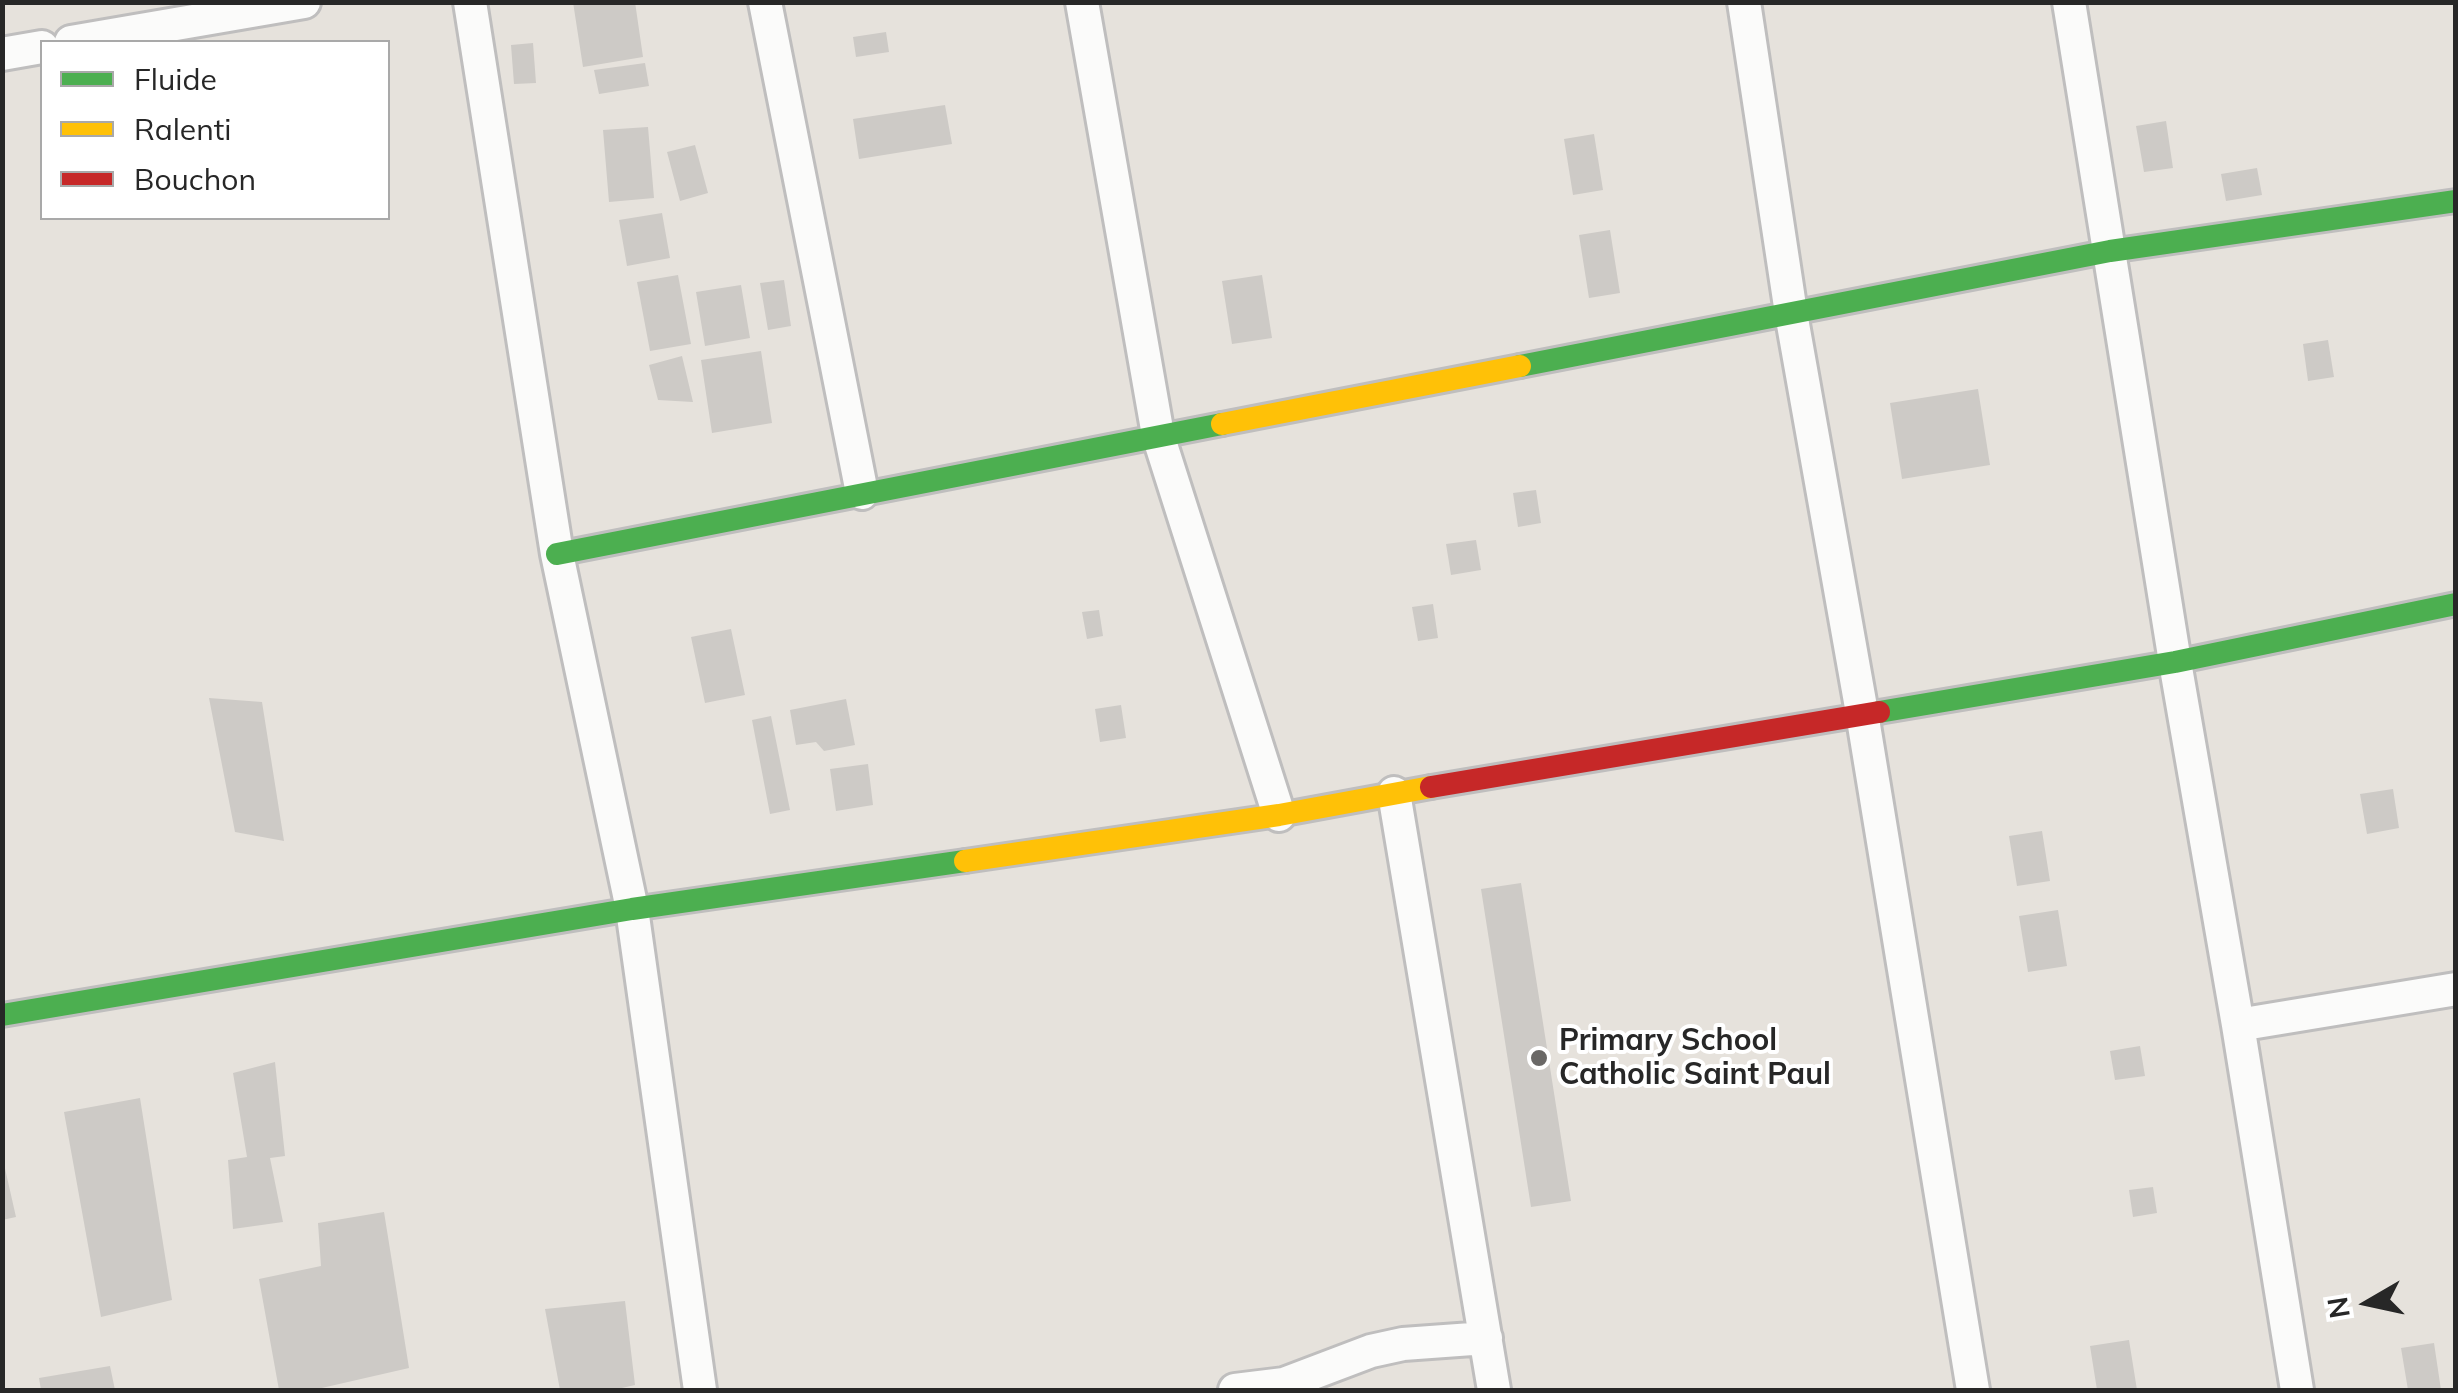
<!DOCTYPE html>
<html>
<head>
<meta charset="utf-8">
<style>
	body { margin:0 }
	#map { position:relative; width:2458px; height:1393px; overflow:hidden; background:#e6e2dc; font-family:Mulish,sans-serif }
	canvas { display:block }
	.frame { position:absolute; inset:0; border:5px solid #272727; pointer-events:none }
	.legend { position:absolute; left:40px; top:40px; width:350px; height:180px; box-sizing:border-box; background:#fff; border:2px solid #a9a9a9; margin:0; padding:12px 18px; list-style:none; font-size:30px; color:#272727 }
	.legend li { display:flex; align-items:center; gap:20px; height:50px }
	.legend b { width:50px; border:2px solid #a9a9a9 }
	.north { position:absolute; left:2318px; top:1253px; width:100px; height:100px; -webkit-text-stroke:8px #fff; paint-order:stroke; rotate:261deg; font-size:28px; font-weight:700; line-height:40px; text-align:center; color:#272727 }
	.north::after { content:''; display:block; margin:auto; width:35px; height:45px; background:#272727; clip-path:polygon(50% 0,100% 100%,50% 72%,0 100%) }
</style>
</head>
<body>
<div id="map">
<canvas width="2458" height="1393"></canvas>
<div class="frame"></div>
<ul class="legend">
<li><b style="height:12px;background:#4caf50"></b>Fluide</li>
<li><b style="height:12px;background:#ffc107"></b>Ralenti</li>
<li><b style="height:12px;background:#c62828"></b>Bouchon</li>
</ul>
<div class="north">N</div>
</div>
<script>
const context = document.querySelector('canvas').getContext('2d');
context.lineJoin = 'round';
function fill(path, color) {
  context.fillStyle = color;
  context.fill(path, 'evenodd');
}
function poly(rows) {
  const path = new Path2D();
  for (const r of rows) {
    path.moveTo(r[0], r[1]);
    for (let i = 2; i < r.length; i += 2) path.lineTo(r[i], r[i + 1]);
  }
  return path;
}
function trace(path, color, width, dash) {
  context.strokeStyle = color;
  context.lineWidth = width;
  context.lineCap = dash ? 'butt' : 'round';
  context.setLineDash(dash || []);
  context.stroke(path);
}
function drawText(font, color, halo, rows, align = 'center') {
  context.font = font + ' Mulish,sans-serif';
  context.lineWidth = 8;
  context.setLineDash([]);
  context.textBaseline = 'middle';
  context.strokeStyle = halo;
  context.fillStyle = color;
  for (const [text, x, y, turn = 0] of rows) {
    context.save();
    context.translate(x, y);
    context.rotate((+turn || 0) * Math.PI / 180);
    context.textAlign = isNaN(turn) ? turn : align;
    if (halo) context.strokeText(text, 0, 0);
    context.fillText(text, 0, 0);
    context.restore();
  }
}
fill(poly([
	[573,2,635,2,643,57,583,67],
	[886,32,889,52,856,57,853,37],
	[533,43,536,83,514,84,511,45],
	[645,63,649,86,599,94,594,70],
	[945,105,952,144,859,159,853,119],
	[2166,121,2173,168,2144,172,2136,126],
	[648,127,654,198,609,202,603,130],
	[1594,134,1603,190,1573,195,1564,139],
	[695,145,708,193,680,201,667,152],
	[2257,168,2262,195,2226,201,2221,174],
	[662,213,670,258,627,266,619,220],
	[1610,230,1620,293,1589,298,1579,235],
	[678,275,691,344,650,351,637,282],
	[1262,275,1272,338,1232,344,1222,281],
	[784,280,791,326,768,330,760,283],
	[741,285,750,338,705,346,696,292],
	[2328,340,2334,377,2308,381,2303,344],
	[761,351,772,423,712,433,701,360],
	[682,356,693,402,658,400,649,365],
	[1978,389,1990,465,1902,479,1890,403],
	[1536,490,1541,523,1518,527,1513,493],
	[1476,540,1481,570,1451,575,1446,544],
	[1433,604,1438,638,1418,641,1412,607],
	[1099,610,1103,636,1087,639,1082,612],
	[731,629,745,695,705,703,691,637],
	[209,698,262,702,284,841,235,832],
	[846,699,855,745,824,751,816,742,796,745,790,710],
	[1121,705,1126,738,1100,742,1095,709],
	[771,716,790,810,770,814,752,720],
	[868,764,873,805,836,811,830,769],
	[2393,789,2399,828,2367,834,2360,794],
	[2042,831,2050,881,2017,886,2009,836],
	[1521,883,1571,1201,1531,1207,1481,889],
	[2058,910,2067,966,2028,972,2019,916],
	[2140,1046,2145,1076,2115,1080,2110,1051],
	[275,1062,285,1156,270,1158,283,1222,233,1229,228,1160,247,1157,233,1073],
	[140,1098,172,1300,101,1317,64,1112],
	[4,1164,16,1217,2,1220,2,1165],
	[2153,1187,2157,1213,2133,1217,2129,1190],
	[384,1212,409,1368,313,1390,279,1390,259,1279,321,1266,318,1223],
	[625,1301,635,1385,613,1390,560,1390,545,1309],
	[2129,1340,2137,1390,2097,1390,2090,1346],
	[2434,1343,2441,1390,2408,1390,2401,1348],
	[110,1366,115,1390,41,1390,39,1378]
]), '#cdcac6');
const street = poly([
	[470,2,557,554,632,909,700,1390],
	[765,2,862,493],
	[1082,2,1158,435,1279,815],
	[1744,2,1791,313,1862,713,1973,1390],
	[2069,2,2175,662,2238,1025,2297,1390],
	[71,42,304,2],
	[2,54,42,47],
	[1394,793,1494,1390],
	[2238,1025,2456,989],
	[1235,1390,1284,1384,1371,1351,1403,1344,1486,1338]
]);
const fast = poly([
	[1520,366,2110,251,2456,201],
	[557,554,1222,424],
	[1879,712,2175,662,2456,604],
	[2,1015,632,909,965,861]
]);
const slow = poly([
	[1222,424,1520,366],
	[965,861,1279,815,1431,787]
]);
const jam = poly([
	[1431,787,1879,712]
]);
trace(street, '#bfbebe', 38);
trace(fast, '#bfbebe', 28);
trace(slow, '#bfbebe', 28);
trace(jam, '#bfbebe', 28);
trace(street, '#fbfbfa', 32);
trace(fast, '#4caf50', 22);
trace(slow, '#ffc107', 22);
trace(jam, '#c62828', 22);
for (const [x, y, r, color] of [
	[1539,1058,10,"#6a6866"]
]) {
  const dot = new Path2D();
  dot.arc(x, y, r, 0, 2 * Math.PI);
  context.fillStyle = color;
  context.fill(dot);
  trace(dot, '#fff', 4);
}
drawText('bold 30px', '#272727', '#fff', [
	["Primary School",1559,1041],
	["Catholic Saint Paul",1559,1075]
], 'left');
</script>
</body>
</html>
